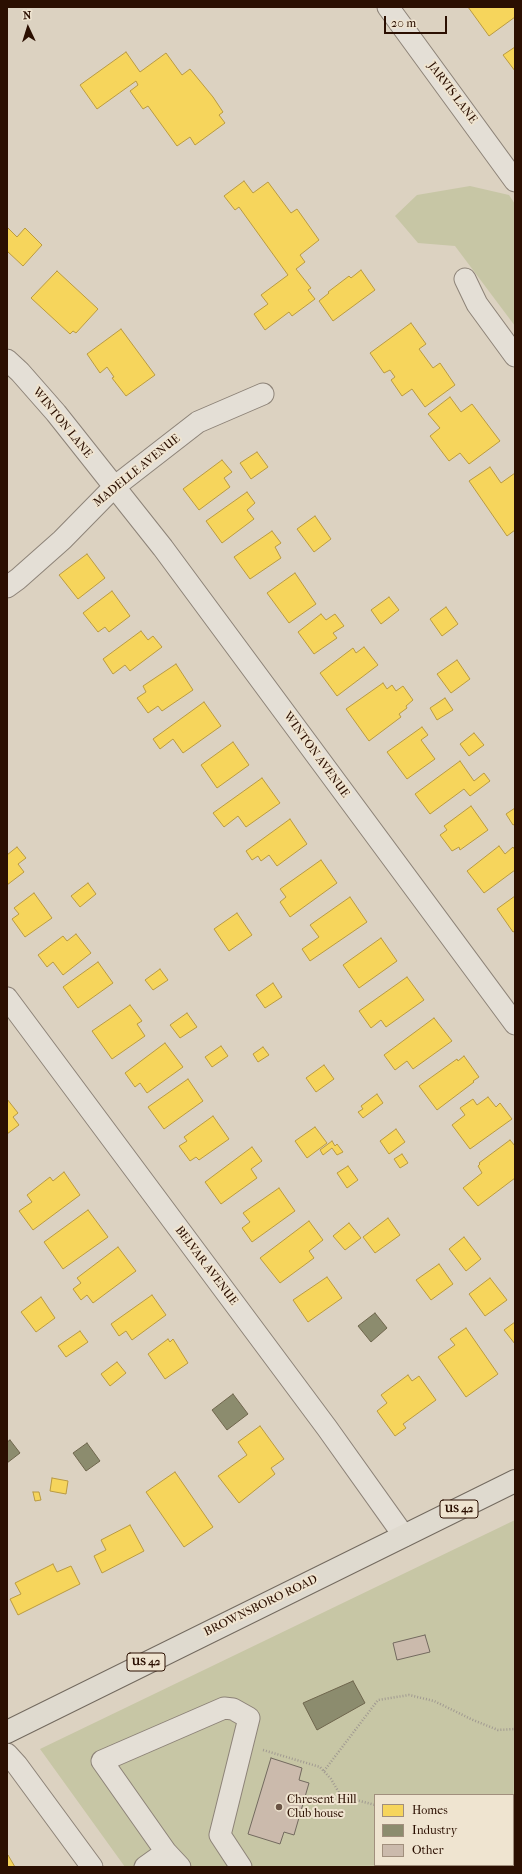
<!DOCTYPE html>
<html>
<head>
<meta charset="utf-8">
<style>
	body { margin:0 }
	#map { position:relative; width:522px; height:1874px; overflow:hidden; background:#dcd2c1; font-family:"IM FELL French Canon",serif }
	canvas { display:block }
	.frame { position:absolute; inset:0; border:8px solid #2b0f01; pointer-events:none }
	.legend { position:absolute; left:374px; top:1794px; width:140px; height:72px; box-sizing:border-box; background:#efe4d0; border:1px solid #a18f7d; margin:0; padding:5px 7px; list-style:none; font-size:12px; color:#2b0f01 }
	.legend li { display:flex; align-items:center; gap:8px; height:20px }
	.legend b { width:20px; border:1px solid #a18f7d }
	.north { position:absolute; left:8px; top:8px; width:40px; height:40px; -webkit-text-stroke:3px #efe4d0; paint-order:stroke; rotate:356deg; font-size:11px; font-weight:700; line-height:16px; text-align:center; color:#2b0f01 }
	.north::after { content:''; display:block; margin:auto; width:14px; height:18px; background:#2b0f01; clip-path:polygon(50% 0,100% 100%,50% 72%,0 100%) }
	.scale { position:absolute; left:384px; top:16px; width:63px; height:18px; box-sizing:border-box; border:2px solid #2b0f01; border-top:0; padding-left:5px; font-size:12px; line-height:14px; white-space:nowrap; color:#2b0f01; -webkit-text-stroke:3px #efe4d0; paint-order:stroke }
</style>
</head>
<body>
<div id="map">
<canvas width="522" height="1874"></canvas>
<div class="frame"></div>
<ul class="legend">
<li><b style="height:11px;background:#f6d55c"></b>Homes</li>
<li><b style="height:11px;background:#8c8c6e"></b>Industry</li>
<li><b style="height:11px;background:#cbbaac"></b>Other</li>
</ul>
<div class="north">N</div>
<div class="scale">20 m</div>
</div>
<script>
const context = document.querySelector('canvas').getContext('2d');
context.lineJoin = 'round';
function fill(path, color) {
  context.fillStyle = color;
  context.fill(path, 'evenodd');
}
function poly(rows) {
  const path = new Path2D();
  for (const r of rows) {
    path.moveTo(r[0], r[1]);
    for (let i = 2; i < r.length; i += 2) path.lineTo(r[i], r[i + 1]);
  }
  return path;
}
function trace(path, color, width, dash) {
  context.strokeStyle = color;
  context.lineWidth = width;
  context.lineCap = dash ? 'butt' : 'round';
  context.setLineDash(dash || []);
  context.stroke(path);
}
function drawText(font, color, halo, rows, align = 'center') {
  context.font = font + ' "IM FELL French Canon",serif';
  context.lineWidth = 4;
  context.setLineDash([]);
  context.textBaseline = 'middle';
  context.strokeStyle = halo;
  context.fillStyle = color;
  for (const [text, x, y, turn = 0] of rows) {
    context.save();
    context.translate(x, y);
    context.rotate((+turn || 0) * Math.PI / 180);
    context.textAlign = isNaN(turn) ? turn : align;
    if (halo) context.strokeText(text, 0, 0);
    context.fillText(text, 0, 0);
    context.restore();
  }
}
fill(poly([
	[470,186,509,195,515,204,515,326,455,246,418,243,395,216,417,195],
	[515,1520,515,1867,125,1867,40,1749],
	[375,1795,513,1795,513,1865,375,1865]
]), '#c7c6a5');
const homes = poly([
	[468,7,515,7,515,17,489,36,468,7],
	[515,47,515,71,503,55,515,47],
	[126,52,140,72,166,53,182,75,190,69,213,97,223,112,219,115,225,123,195,145,190,137,177,146,148,106,143,109,130,91,138,85,136,81,97,109,80,85,126,52],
	[244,181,253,193,268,182,291,213,297,209,319,240,300,255,305,262,296,269,311,288,308,290,315,299,292,316,289,312,265,330,254,314,268,304,261,295,288,275,239,207,235,210,224,196,244,181],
	[7,227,17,237,25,228,42,245,23,266,7,251,7,227],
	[361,270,375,290,333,321,319,301,329,293,328,292,349,276,351,278,361,270],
	[57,271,98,309,76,333,73,331,70,334,31,298,57,271],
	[411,323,426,344,419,349,433,368,440,363,455,385,425,407,412,389,402,396,391,380,395,377,390,370,384,373,370,353,411,323],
	[121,329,155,375,126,396,112,378,114,377,107,367,100,373,87,354,121,329],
	[450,397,461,412,472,404,500,441,469,464,460,453,449,461,430,436,440,428,428,414,450,397],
	[257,452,268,467,251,479,240,463,257,452],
	[222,460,232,472,224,478,230,487,199,510,183,489,222,460],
	[490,467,501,483,515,473,515,530,507,536,469,481,490,467],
	[247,492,255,503,247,510,254,519,222,543,206,521,247,492],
	[315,516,331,539,314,552,297,529,315,516],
	[272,531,281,543,275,547,281,558,250,579,234,557,272,531],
	[87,554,105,578,78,599,59,575,87,554],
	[295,573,316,604,289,623,267,593,295,573],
	[112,591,130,616,109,632,105,627,98,632,83,613,112,591],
	[389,597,399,610,381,624,371,610,389,597],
	[446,607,458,624,442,636,430,619,446,607],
	[321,614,326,620,335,614,344,626,333,633,337,638,314,654,298,632,321,614],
	[141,631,148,640,153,636,162,647,130,671,125,665,113,674,103,659,141,631],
	[364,647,378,665,337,696,320,673,353,648,356,653,364,647],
	[457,660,470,679,451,693,437,674,457,660],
	[176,664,193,690,162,711,158,706,148,713,137,698,146,692,143,686,176,664],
	[383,683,387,689,392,685,396,691,403,686,413,700,406,706,407,708,399,714,401,717,369,741,346,709,383,683],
	[445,698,453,710,437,720,430,708,445,698],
	[204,702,221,726,183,753,173,739,160,749,153,739,204,702],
	[422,727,428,735,421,740,435,759,407,779,387,752,422,727],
	[474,733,484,745,469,756,460,744,474,733],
	[233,742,249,765,217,788,201,765,233,742],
	[460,761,474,781,484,773,490,781,470,796,464,789,430,814,415,794,460,761],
	[262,778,280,803,246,827,238,816,224,827,213,813,262,778],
	[471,806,488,830,460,850,459,847,452,851,440,835,447,830,444,826,471,806],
	[515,808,515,824,513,825,506,814,515,808],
	[290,819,307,844,277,866,269,855,261,861,258,856,252,860,246,851,290,819],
	[499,846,505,854,513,847,515,850,515,870,484,893,467,871,499,846],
	[17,847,26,858,18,864,24,872,7,885,7,855,17,847],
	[321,860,337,883,290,917,280,902,286,897,280,889,321,860],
	[88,883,96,894,80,907,71,896,88,883],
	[34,893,52,918,25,937,12,919,19,914,14,908,34,893],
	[515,896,515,931,513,932,497,909,515,896],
	[350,897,367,922,310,961,302,949,319,937,310,925,350,897],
	[237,913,252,935,229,951,214,929,237,913],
	[76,934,91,953,63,975,53,962,47,967,38,955,63,936,67,941,76,934],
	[381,938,397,961,359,988,343,965,381,938],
	[98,962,113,983,78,1008,63,987,98,962],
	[160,969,168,980,153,990,145,980,160,969],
	[407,977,424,1000,386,1027,381,1020,371,1028,359,1011,407,977],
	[273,983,282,997,265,1008,256,995,273,983],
	[130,1005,142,1021,137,1024,145,1036,112,1059,92,1031,130,1005],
	[187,1013,197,1027,180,1038,170,1025,187,1013],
	[434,1018,452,1041,413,1069,407,1061,395,1070,384,1055,434,1018],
	[165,1043,183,1067,147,1093,140,1083,135,1087,125,1073,165,1043],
	[221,1046,228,1056,212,1067,205,1057,221,1046],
	[263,1047,269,1055,258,1062,253,1054,263,1047],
	[464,1056,479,1077,473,1081,474,1082,437,1110,419,1086,457,1059,458,1061,464,1056],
	[324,1065,334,1079,316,1092,306,1078,324,1065],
	[188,1079,203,1101,164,1129,148,1107,188,1079],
	[377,1094,383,1103,363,1118,358,1112,363,1109,361,1106,377,1094],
	[488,1097,496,1107,500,1103,512,1119,470,1149,452,1125,465,1115,460,1108,473,1099,477,1105,488,1097],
	[7,1099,18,1113,13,1117,19,1125,7,1134,7,1099],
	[213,1116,229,1139,199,1160,196,1157,190,1161,179,1146,187,1141,184,1137,213,1116],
	[315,1127,327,1143,307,1158,295,1141,315,1127],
	[396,1129,405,1142,389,1154,380,1141,396,1129],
	[510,1140,515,1146,515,1178,478,1206,463,1188,482,1173,478,1166,480,1164,479,1163,510,1140],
	[332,1141,335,1146,337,1144,343,1152,337,1155,332,1148,323,1155,320,1150,332,1141],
	[252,1147,262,1161,251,1169,257,1178,221,1204,205,1182,252,1147],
	[402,1154,408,1163,400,1168,394,1159,402,1154],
	[348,1166,358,1180,347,1188,337,1173,348,1166],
	[64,1172,80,1195,33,1230,19,1211,32,1202,27,1195,50,1177,53,1181,64,1172],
	[279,1188,295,1211,252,1242,242,1228,250,1222,243,1213,279,1188],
	[88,1210,108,1237,63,1269,44,1242,88,1210],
	[388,1218,400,1235,375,1253,363,1237,388,1218],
	[309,1221,323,1240,309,1251,314,1258,280,1283,260,1258,309,1221],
	[349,1223,361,1238,345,1250,333,1236,349,1223],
	[464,1237,481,1259,466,1271,449,1249,464,1237],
	[118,1247,136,1271,93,1303,87,1295,81,1300,73,1289,81,1283,77,1278,118,1247],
	[439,1264,453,1284,431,1300,416,1280,439,1264],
	[327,1277,342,1298,308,1322,293,1300,327,1277],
	[490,1278,507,1300,485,1316,469,1294,490,1278],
	[152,1295,166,1315,132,1340,126,1331,119,1336,111,1324,152,1295],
	[41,1297,55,1318,36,1332,21,1312,41,1297],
	[515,1322,515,1344,504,1330,515,1322],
	[466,1328,498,1374,466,1397,438,1357,455,1345,450,1339,466,1328],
	[80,1331,88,1342,66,1357,58,1346,80,1331],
	[168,1339,170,1342,173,1339,188,1363,165,1379,148,1354,168,1339],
	[117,1362,126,1373,110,1386,101,1374,117,1362],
	[408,1375,412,1381,419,1376,436,1400,403,1424,406,1428,395,1436,377,1411,387,1403,381,1395,408,1375],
	[260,1426,284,1459,271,1468,275,1474,239,1503,218,1476,247,1455,238,1442,260,1426],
	[175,1472,213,1527,184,1547,146,1492,175,1472],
	[52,1478,68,1481,66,1494,50,1491,52,1478],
	[33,1492,39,1492,41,1500,35,1501,33,1492],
	[130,1525,144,1551,102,1573,94,1556,106,1550,101,1540,130,1525],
	[53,1564,57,1572,71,1566,80,1584,18,1615,10,1599,21,1594,15,1583,53,1564],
	[7,1855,8,1855,15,1867,7,1867,7,1855]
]);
fill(homes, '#f6d55c');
trace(homes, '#b99a41', 1);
const industry = poly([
	[375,1313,387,1328,371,1342,358,1326,375,1313],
	[233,1394,248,1414,227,1430,212,1410,233,1394],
	[10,1440,20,1453,7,1463,7,1442,10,1440],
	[87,1443,100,1461,86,1471,73,1453,87,1443],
	[353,1681,365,1703,317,1730,303,1703,353,1681]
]);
fill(industry, '#8c8c6e');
trace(industry, '#6f664d', 1);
const building = poly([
	[425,1635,430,1652,397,1660,393,1643,425,1635],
	[271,1758,302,1768,299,1780,309,1783,294,1835,284,1832,280,1844,248,1834,271,1758]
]);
fill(building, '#cbbaac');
trace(building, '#736a5f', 1);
const minor = poly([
	[388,7,515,181],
	[465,279,477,304,515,356],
	[7,360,20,372,56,413,163,548,515,1024],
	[7,587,18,579,62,540,113,488,198,422,263,394],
	[7,998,327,1428,404,1536],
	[7,1754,17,1765,92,1867],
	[145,1867,166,1852],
	[180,1867,166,1852,102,1761,224,1708,233,1709,249,1718,220,1835,241,1867]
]);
const major = poly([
	[7,1732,515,1481]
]);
trace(minor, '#8d8378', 23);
trace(major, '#736a5f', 24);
trace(poly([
	[263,1750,320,1767,331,1779,341,1796,375,1805],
	[324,1771,378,1700,409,1695,434,1701,473,1720,498,1730,515,1729],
	[513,1821,515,1820]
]), '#a09991', 2.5, [1, 2]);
trace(minor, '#e4dfd6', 21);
trace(major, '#dfdacf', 22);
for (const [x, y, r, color] of [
	[279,1807,4,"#695344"]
]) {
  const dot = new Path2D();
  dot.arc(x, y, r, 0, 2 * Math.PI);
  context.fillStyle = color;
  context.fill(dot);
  trace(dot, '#efe4d0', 1.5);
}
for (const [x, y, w] of [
	[459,1509,38],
	[146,1662,38]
]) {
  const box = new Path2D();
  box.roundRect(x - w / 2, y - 9, w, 18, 3);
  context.fillStyle = '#efe4d0';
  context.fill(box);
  trace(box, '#2b0f01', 1);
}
drawText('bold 11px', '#2b0f01', null, [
	["US 42",459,1509],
	["US 42",146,1662]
]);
drawText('12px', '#2b0f01', '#efe4d0', [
	["JARVIS LANE",452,93,53],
	["WINTON LANE",62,423,51],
	["MADELLE AVENUE",137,471,-39],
	["WINTON AVENUE",316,755,54],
	["BELVAR AVENUE",206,1266,53],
	["BROWNSBORO ROAD",261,1606,-26]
]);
drawText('12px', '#2b0f01', '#efe4d0', [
	["Chresent Hill",287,1800],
	["Club house",287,1814]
], 'left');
</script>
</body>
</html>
